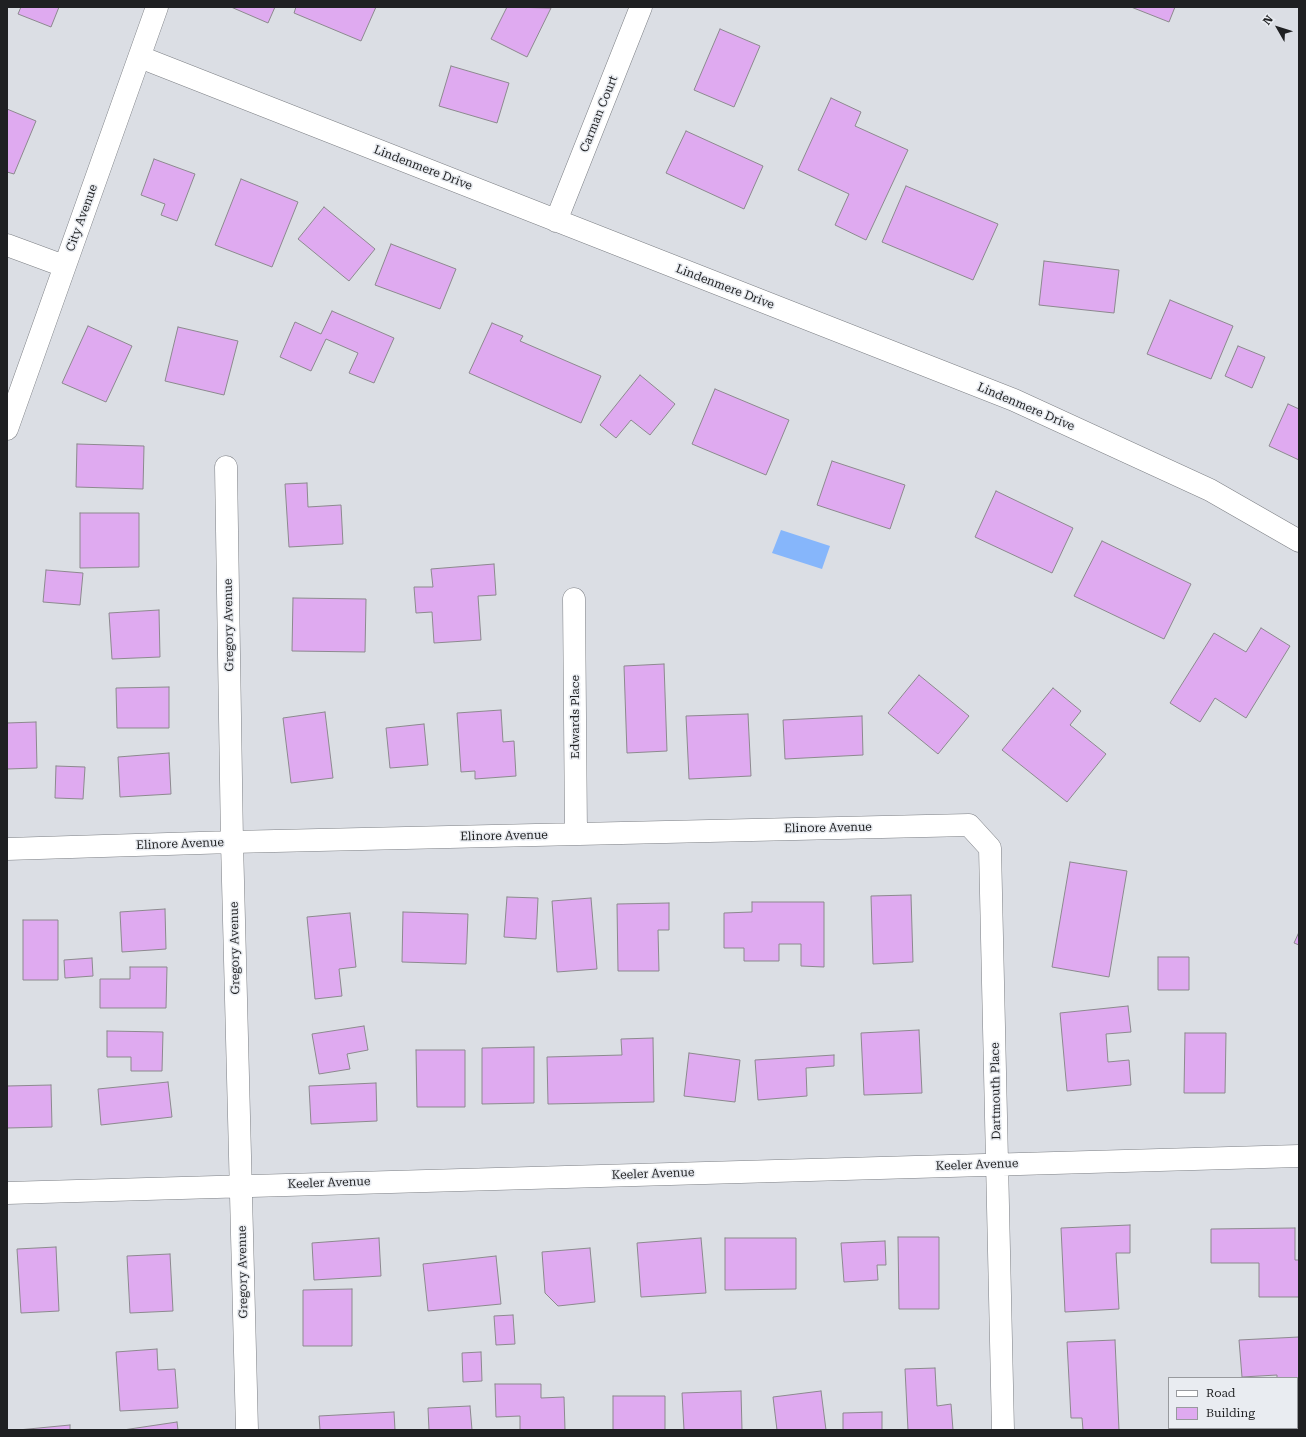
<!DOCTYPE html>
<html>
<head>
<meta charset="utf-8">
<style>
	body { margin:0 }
	#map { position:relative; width:1306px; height:1437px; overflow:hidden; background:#dbdee4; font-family:"Roboto Serif",serif }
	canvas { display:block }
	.frame { position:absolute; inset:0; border:8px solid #1f2022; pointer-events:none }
	.legend { position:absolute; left:1168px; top:1377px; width:130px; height:52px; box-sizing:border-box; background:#e9ecf1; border:1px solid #989a9e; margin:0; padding:5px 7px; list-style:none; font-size:12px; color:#1f2022 }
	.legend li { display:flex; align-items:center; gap:8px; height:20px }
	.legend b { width:20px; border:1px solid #989a9e }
	.north { position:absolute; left:1258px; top:8px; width:40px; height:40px; -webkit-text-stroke:3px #e9ecf1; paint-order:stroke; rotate:309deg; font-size:11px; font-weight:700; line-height:16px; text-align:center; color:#1f2022 }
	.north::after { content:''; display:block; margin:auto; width:14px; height:18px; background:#1f2022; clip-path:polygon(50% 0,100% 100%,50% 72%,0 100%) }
</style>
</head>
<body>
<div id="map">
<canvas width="1306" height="1437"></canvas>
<div class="frame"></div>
<ul class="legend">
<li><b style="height:5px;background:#fff"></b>Road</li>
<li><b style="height:11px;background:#dfaaf0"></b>Building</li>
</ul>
<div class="north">N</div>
</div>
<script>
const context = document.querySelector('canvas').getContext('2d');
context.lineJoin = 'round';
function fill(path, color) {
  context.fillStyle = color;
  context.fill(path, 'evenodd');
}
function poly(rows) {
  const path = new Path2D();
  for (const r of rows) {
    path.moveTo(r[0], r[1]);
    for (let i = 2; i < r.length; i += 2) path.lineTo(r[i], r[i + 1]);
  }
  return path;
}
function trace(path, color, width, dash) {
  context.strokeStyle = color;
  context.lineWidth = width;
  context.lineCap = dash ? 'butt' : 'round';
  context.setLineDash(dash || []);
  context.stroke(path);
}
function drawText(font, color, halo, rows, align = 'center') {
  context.font = font + ' "Roboto Serif",serif';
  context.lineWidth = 3;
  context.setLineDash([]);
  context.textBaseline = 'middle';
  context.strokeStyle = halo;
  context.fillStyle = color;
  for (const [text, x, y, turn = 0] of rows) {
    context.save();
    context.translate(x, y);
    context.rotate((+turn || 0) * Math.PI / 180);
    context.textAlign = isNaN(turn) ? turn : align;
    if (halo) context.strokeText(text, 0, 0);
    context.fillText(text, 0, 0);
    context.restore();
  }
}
fill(poly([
	[781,530,830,546,822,569,772,553]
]), '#86b6fb');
const building = poly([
	[21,7,59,7,51,27,18,14,21,7],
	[231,7,275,7,268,23,231,7],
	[296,7,376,7,361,41,294,13,296,7],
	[507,7,551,8,527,57,491,39,507,7],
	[1131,7,1175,7,1169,22,1131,7],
	[720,29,760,46,734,107,694,90,720,29],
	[451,66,509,83,497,123,439,106,451,66],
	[831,98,861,112,855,126,908,150,866,240,835,225,849,194,798,170,831,98],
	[7,109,36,121,14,174,7,172,7,109],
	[686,131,763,166,744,209,666,173,686,131],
	[154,159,195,174,177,221,161,215,165,204,141,195,154,159],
	[241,179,298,202,272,267,215,245,241,179],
	[906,186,998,224,973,280,882,242,906,186],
	[324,207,375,249,349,281,298,239,324,207],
	[391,244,456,269,440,309,375,285,391,244],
	[1044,261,1119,270,1114,313,1039,305,1044,261],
	[1170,300,1233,326,1211,379,1147,354,1170,300],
	[332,311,394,338,374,383,349,373,358,353,326,339,311,371,280,357,295,322,321,334,332,311],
	[492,323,523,336,520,341,601,376,581,423,469,373,492,323],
	[88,326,132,346,106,402,62,383,88,326],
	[178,327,238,341,224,395,165,381,178,327],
	[1238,346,1265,357,1252,388,1225,376,1238,346],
	[640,375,675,404,650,435,631,420,616,438,600,425,640,375],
	[715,389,789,420,766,475,692,444,715,389],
	[1288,404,1299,409,1299,460,1269,446,1288,404],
	[77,444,144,446,143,489,76,487,77,444],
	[832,461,905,485,890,529,817,505,832,461],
	[307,483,308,507,341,505,343,544,289,547,285,484,307,483],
	[996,491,1073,528,1052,573,975,537,996,491],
	[80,513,139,513,139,567,80,568,80,513],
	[1102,541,1191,584,1164,639,1074,596,1102,541],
	[494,564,496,595,478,596,481,640,434,643,432,612,416,613,414,587,433,587,431,569,494,564],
	[46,570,83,573,80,605,43,602,46,570],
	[293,598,366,599,365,652,292,651,293,598],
	[159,610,160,657,112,659,109,613,159,610],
	[1261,628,1290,646,1246,718,1215,698,1200,722,1170,703,1214,633,1246,652,1261,628],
	[664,664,667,751,627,753,624,666,664,664],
	[919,675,969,716,938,754,888,713,919,675],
	[169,687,169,728,117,728,116,688,169,687],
	[1053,688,1081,711,1070,725,1106,754,1067,802,1002,750,1053,688],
	[501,710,503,742,514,741,516,776,475,779,475,771,461,772,457,713,501,710],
	[325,712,333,778,291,783,283,718,325,712],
	[748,714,751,776,689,779,686,716,748,714],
	[862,716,863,755,785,759,783,720,862,716],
	[36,722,37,768,7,769,7,723,36,722],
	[424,724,428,765,390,768,386,728,424,724],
	[169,753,171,794,120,797,118,757,169,753],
	[56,766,85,767,83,799,55,798,56,766],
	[1070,862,1127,871,1109,977,1052,967,1070,862],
	[911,895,913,962,873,964,871,896,911,895],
	[507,897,538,898,536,939,504,937,507,897],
	[591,898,597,969,557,972,552,901,591,898],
	[752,902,824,902,824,967,801,966,801,944,779,944,779,961,744,961,744,948,724,948,724,913,752,912,752,902],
	[669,903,669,930,658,930,659,971,618,971,617,904,669,903],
	[165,909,166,949,122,952,120,912,165,909],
	[403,912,468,914,466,964,402,962,403,912],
	[350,913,356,967,339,969,342,996,315,999,307,917,350,913],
	[23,920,58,920,58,980,23,980,23,920],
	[1299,932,1299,945,1294,943,1299,932],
	[1158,957,1189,957,1189,990,1158,990,1158,957],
	[92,958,93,976,65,978,64,960,92,958],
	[130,967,167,967,166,1008,100,1008,100,979,130,979,130,967],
	[1128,1006,1131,1032,1106,1034,1108,1062,1129,1060,1131,1085,1067,1091,1060,1013,1128,1006],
	[364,1026,368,1050,347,1054,350,1069,319,1074,312,1034,364,1026],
	[919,1030,922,1093,864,1095,861,1033,919,1030],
	[107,1031,163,1032,162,1071,131,1071,131,1057,107,1057,107,1031],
	[1185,1033,1226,1033,1225,1093,1184,1093,1185,1033],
	[653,1038,654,1102,548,1104,547,1057,622,1055,621,1039,653,1038],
	[534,1047,534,1103,482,1104,482,1048,534,1047],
	[416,1050,465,1050,465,1107,417,1107,416,1050],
	[689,1053,740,1060,735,1102,684,1096,689,1053],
	[834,1055,834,1066,806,1068,807,1096,758,1100,755,1060,834,1055],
	[168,1082,172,1117,101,1125,98,1089,168,1082],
	[376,1083,377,1121,311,1124,309,1086,376,1083],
	[51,1085,52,1127,7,1128,7,1086,51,1085],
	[1130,1225,1130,1253,1116,1253,1119,1309,1065,1312,1061,1228,1130,1225],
	[1295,1228,1295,1260,1299,1260,1299,1297,1259,1297,1259,1263,1211,1263,1211,1229,1295,1228],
	[898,1237,939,1237,939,1309,899,1309,898,1237],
	[379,1238,381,1276,314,1280,312,1243,379,1238],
	[701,1238,706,1293,641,1297,637,1243,701,1238],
	[725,1238,796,1238,796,1289,725,1290,725,1238],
	[885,1241,886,1265,877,1265,878,1280,844,1282,841,1243,885,1241],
	[56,1247,59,1311,21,1313,17,1249,56,1247],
	[590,1248,595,1302,558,1306,545,1293,542,1252,590,1248],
	[170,1254,173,1311,130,1313,127,1256,170,1254],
	[496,1256,501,1304,428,1311,423,1264,496,1256],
	[352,1289,352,1346,303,1346,303,1290,352,1289],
	[513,1315,515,1344,496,1345,494,1316,513,1315],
	[1299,1337,1299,1404,1297,1404,1297,1378,1277,1378,1277,1375,1242,1377,1239,1340,1299,1337],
	[1115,1340,1119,1430,1083,1430,1082,1418,1071,1418,1067,1342,1115,1340],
	[157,1349,158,1370,175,1369,178,1408,120,1411,116,1352,157,1349],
	[481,1352,482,1381,463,1382,462,1353,481,1352],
	[935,1368,937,1406,951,1404,953,1430,908,1430,905,1369,935,1368],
	[495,1384,541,1384,541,1398,564,1397,565,1430,520,1430,520,1416,496,1417,495,1384],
	[741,1391,742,1430,684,1430,682,1393,741,1391],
	[821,1391,826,1430,777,1430,773,1397,821,1391],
	[613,1396,665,1396,665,1430,613,1430,613,1396],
	[470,1406,472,1430,429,1430,428,1408,470,1406],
	[394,1412,395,1430,320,1430,319,1416,394,1412],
	[882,1412,882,1430,843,1430,843,1413,882,1412],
	[177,1422,178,1430,123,1430,177,1422],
	[70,1425,70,1430,18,1430,70,1425]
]);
fill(building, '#dfaaf0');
trace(building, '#8c898e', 1);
const minor = poly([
	[140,57,1014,400,1210,490,1299,541],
	[556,221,641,7],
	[7,245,64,266],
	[7,429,157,7],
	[226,467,232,842,247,1430],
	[574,599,576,834],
	[7,849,232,842,969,825,990,848,1003,1430],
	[7,1193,1299,1156]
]);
trace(minor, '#7c7f84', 23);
trace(minor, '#fff', 22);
drawText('12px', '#1f2022', '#e9ecf1', [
	["Carman Court",599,114,-68],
	["Lindenmere Drive",423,168,21],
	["City Avenue",82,218,-70],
	["Lindenmere Drive",725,287,21],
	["Lindenmere Drive",1026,407,23],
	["Gregory Avenue",229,625,-91],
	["Edwards Place",575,717,-90],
	["Elinore Avenue",828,828,-1],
	["Elinore Avenue",504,836,-1],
	["Elinore Avenue",180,844,-2],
	["Gregory Avenue",235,948,-91],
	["Dartmouth Place",996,1091,-91],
	["Keeler Avenue",977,1165,-2],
	["Keeler Avenue",653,1174,-2],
	["Keeler Avenue",329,1183,-2],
	["Gregory Avenue",243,1272,-91]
]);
</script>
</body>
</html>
